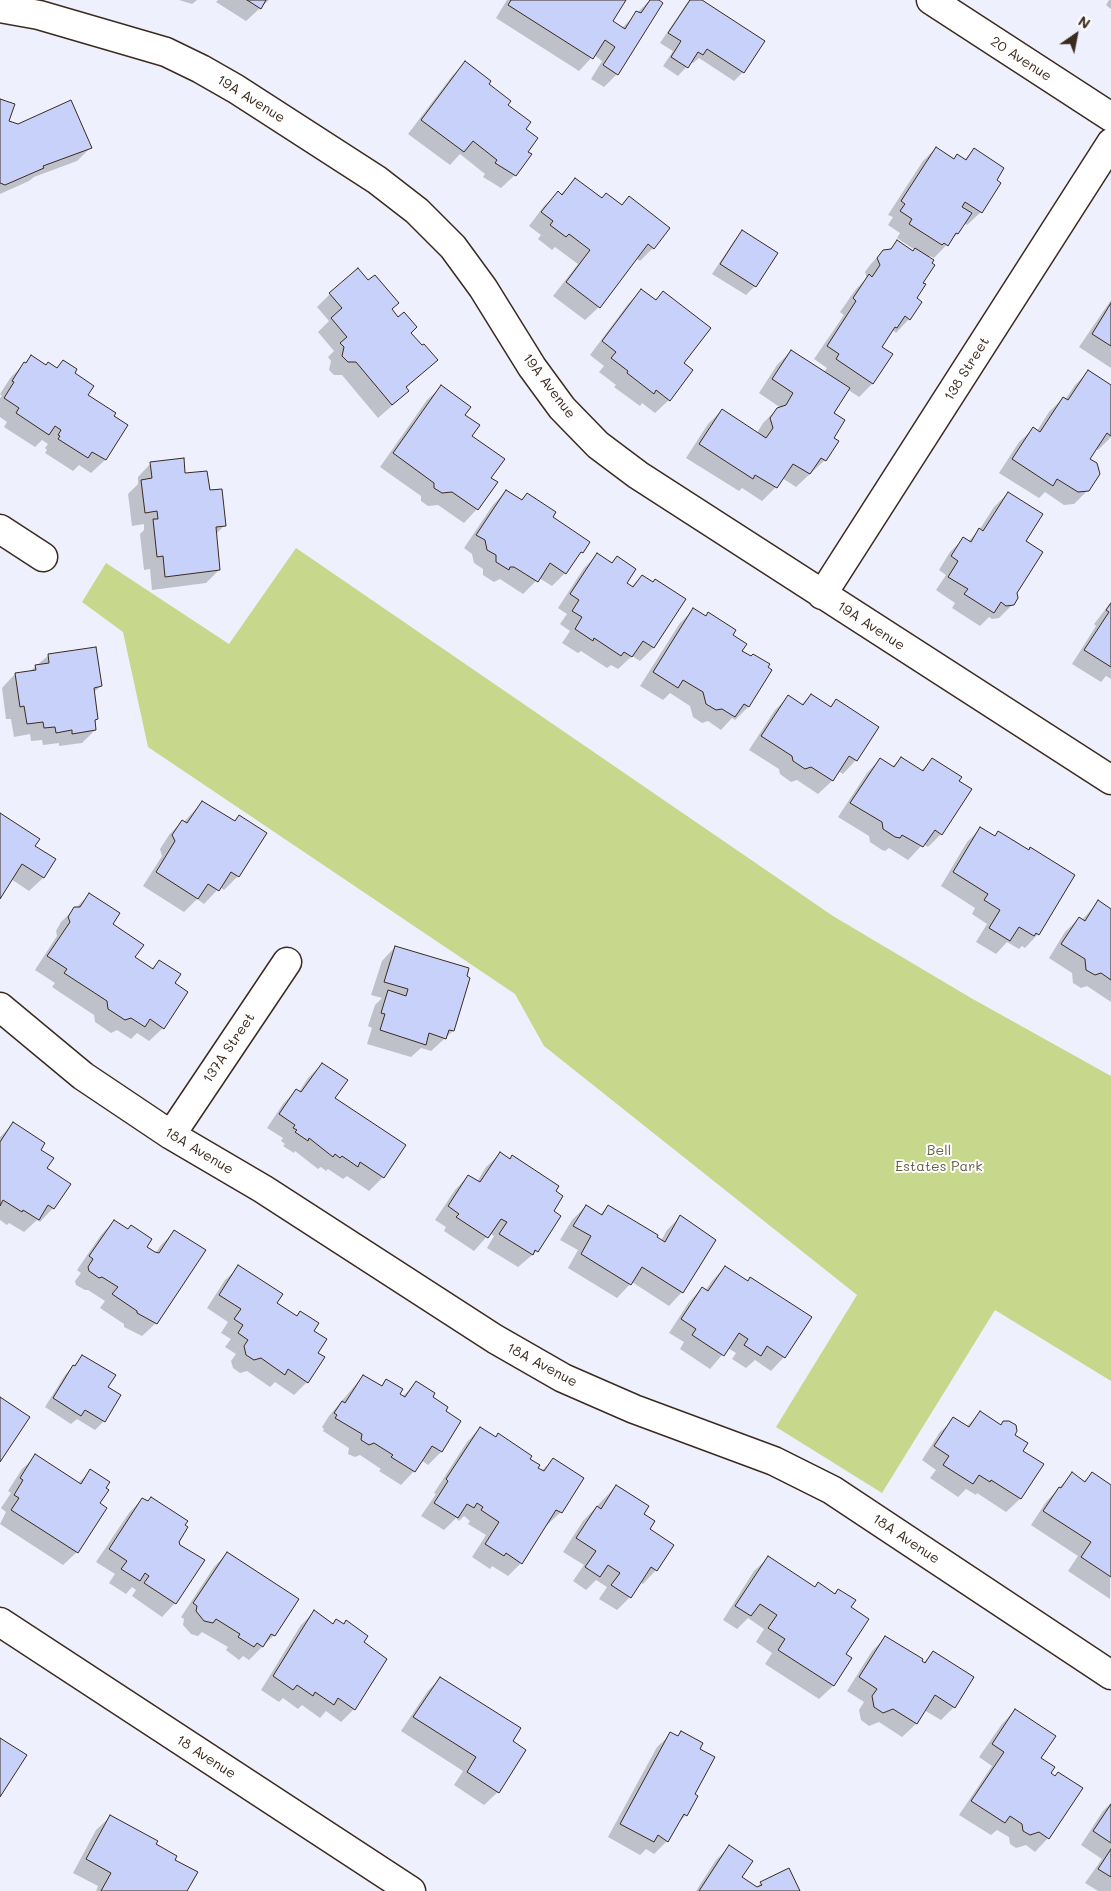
<!DOCTYPE html>
<html>
<head>
<meta charset="utf-8">
<style>
	body { margin:0 }
	#map { position:relative; width:1111px; height:1891px; overflow:hidden; background:#eef1fd; font-family:Mali,sans-serif }
	canvas { display:block }
	.north { position:absolute; left:1051px; top:10px; width:50px; height:50px; -webkit-text-stroke:4px #fff; paint-order:stroke; rotate:33deg; font-size:14px; font-weight:700; line-height:20px; text-align:center; color:#3b2a1e }
	.north::after { content:''; display:block; margin:auto; width:18px; height:22px; background:#3b2a1e; clip-path:polygon(50% 0,100% 100%,50% 72%,0 100%) }
</style>
</head>
<body>
<div id="map">
<canvas width="1111" height="1891"></canvas>
<div class="north">N</div>
</div>
<script>
const context = document.querySelector('canvas').getContext('2d');
context.lineJoin = 'round';
function fill(path, color) {
  context.fillStyle = color;
  context.fill(path, 'evenodd');
}
function poly(rows) {
  const path = new Path2D();
  for (const r of rows) {
    path.moveTo(r[0], r[1]);
    for (let i = 2; i < r.length; i += 2) path.lineTo(r[i], r[i + 1]);
  }
  return path;
}
function trace(path, color, width, dash) {
  context.strokeStyle = color;
  context.lineWidth = width;
  context.lineCap = dash ? 'butt' : 'round';
  context.setLineDash(dash || []);
  context.stroke(path);
}
function drawText(font, color, halo, rows, align = 'center') {
  context.font = font + ' Mali,sans-serif';
  context.lineWidth = 4;
  context.setLineDash([]);
  context.textBaseline = 'middle';
  context.strokeStyle = halo;
  context.fillStyle = color;
  for (const [text, x, y, turn = 0] of rows) {
    context.save();
    context.translate(x, y);
    context.rotate((+turn || 0) * Math.PI / 180);
    context.textAlign = isNaN(turn) ? turn : align;
    if (halo) context.strokeText(text, 0, 0);
    context.fillText(text, 0, 0);
    context.restore();
  }
}
fill(poly([
	[296,548,833,916,971,998,1111,1076,1111,1381,995,1310,882,1493,776,1427,857,1295,544,1046,515,994,148,747,123,632,82,602,106,563,229,644]
]), '#c7d78b');
fill(poly([
	[179,0,197,0,192,4],
	[218,0,269,0,246,21,216,2],
	[507,0,625,0,611,22,622,28,650,0,656,0,617,74,604,87,591,79,602,61,594,55,579,71,496,18],
	[689,0,700,0,743,72,734,81,699,58,693,63,691,62,678,76,663,66,673,51,660,43],
	[1109,0,1111,0,1111,9,1106,5],
	[465,63,506,105,524,130,526,152,515,175,501,188,483,177,485,174,460,154,450,165,408,134,452,76],
	[0,100,7,122,90,148,77,161,34,177,29,181,0,194],
	[936,148,954,160,964,160,974,150,981,212,967,225,964,223,958,233,934,258,930,256,928,258,915,298,920,302,909,319,896,333,893,330,880,347,891,355,872,384,859,397,847,389,832,413,832,438,825,460,796,487,782,478,776,487,762,501,742,488,739,491,686,458,708,424,722,410,757,433,763,423,777,409,781,408,759,393,777,365,791,351,824,372,827,368,814,359,844,315,840,312,856,289,867,278,865,272,870,265,883,251,888,251,897,242,913,252,915,250,897,238,900,233,888,225,893,217,888,215,923,161],
	[575,180,601,199,621,206,629,197,653,248,640,261,636,258,599,307,585,320,553,296,578,264,555,247,552,250,538,239,541,235,529,226,544,206,558,193,560,195],
	[742,232,776,253,755,286,746,295,712,274,734,241],
	[641,291,654,301,663,293,683,363,669,400,655,413,642,403,640,406,614,387,616,385,599,372,604,366,590,355,628,304],
	[330,294,391,310,410,333,436,360,406,388,408,391,394,404,378,418,342,375,334,375,329,370,331,361,328,357,334,351,318,332,329,321,317,307],
	[1111,300,1111,368,1079,347],
	[31,357,46,366,56,369,63,361,73,374,86,395,127,425,105,460,91,473,79,465,73,471,45,453,47,450,45,448,48,444,42,440,35,447,4,427,7,422,0,417,0,398,2,396,0,394,11,377],
	[1088,372,1111,387,1111,437,1098,450,1096,448,1089,459,1088,490,1074,504,1064,505,1045,492,1039,498,999,473,1019,442,1033,429,1037,431,1049,412,1063,398,1065,400,1075,385],
	[441,387,464,415,490,479,477,509,464,523,438,505,428,506,421,501,421,496,380,467,427,400],
	[151,463,184,474,209,491,225,525,215,535,219,570,206,583,152,590,150,569,144,570,140,534,144,530,144,524,132,526,128,494,138,484,138,477],
	[506,491,521,501,527,494,551,518,588,542,565,573,552,586,539,578,523,594,500,579,494,582,483,575,483,569,474,563,472,554,464,548,493,505],
	[1008,493,1024,542,1016,592,1013,604,999,618,992,619,989,617,980,626,952,608,955,603,936,590,946,575,939,570,950,552,963,539,968,542,980,529,994,507],
	[597,555,611,564,617,558,625,583,631,587,642,576,684,600,653,648,640,661,632,656,618,669,611,665,607,668,581,651,578,653,562,643,570,631,560,624,567,614,558,608,584,568],
	[1111,602,1111,679,1106,676,1101,682,1072,664,1096,626,1094,624],
	[693,610,741,651,771,670,748,707,735,720,732,718,721,730,708,721,702,723,693,717,690,706,670,693,663,700,640,686,680,623],
	[49,655,101,686,93,693,97,719,94,722,95,730,82,743,59,746,59,743,43,745,42,740,31,741,30,734,14,737,11,719,6,719,2,688,15,674,29,672],
	[811,695,829,707,836,701,856,760,843,774,838,771,832,781,818,794,797,780,791,782,780,774,779,769,749,750,775,710,788,697,801,705],
	[901,758,921,771,932,759,941,834,928,847,923,844,908,860,889,848,885,851,882,850,870,842,869,836,838,817,867,773,880,759,892,767],
	[202,802,234,822,239,817,265,833,238,876,224,890,220,887,204,904,197,899,184,912,143,886,162,856,160,849,169,835,182,821,184,822],
	[0,815,33,846,54,860,43,878,29,891,11,879,0,896],
	[980,829,994,837,998,833,1038,934,1025,948,1022,946,1019,949,1007,942,996,954,976,942,987,924,972,914,975,908,941,886,967,842],
	[89,895,133,958,151,969,160,961,173,984,163,1028,149,1041,137,1033,131,1039,117,1030,111,1033,95,1022,94,1015,52,987,55,983,35,970,57,936,56,931,61,922],
	[1098,902,1111,910,1111,1002,1087,986,1081,988,1073,983,1072,973,1049,958,1065,932,1079,918,1082,920],
	[395,947,453,1031,431,1051,421,1048,411,1057,367,1044,372,1028,368,1026,375,1005,382,998,371,995,382,961],
	[322,1064,334,1099,404,1146,383,1177,369,1191,347,1176,343,1179,328,1169,326,1171,321,1167,318,1169,295,1151,294,1153,283,1146,285,1144,281,1141,283,1138,267,1128,283,1104,296,1090,299,1092,308,1078],
	[13,1124,39,1150,46,1169,53,1208,40,1222,37,1220,24,1232,9,1223,7,1225,0,1220,0,1137],
	[500,1154,554,1191,552,1211,537,1251,518,1267,487,1248,494,1236,490,1233,474,1251,444,1231,446,1227,435,1220,455,1190,468,1176,477,1182,486,1167],
	[586,1206,600,1215,608,1206,661,1241,667,1230,680,1217,682,1292,669,1306,632,1282,617,1298,568,1268,578,1250,560,1240,572,1220],
	[114,1221,155,1254,161,1245,175,1231,156,1323,142,1336,124,1327,124,1324,100,1308,105,1301,88,1290,85,1290,76,1285,75,1281,81,1273,77,1270,101,1235],
	[239,1267,276,1303,296,1317,300,1313,312,1331,317,1353,307,1382,294,1395,275,1382,270,1387,247,1371,240,1373,233,1368,231,1361,236,1354,225,1347,231,1339,221,1333,228,1322,207,1308,225,1280],
	[725,1267,747,1282,750,1279,784,1357,771,1371,755,1360,746,1368,732,1359,736,1353,728,1348,710,1369,680,1349,684,1342,669,1333,689,1302,702,1288,705,1291,712,1281],
	[82,1357,106,1387,120,1395,104,1421,95,1430,77,1419,71,1424,45,1407,65,1375],
	[363,1376,380,1387,386,1381,402,1397,416,1383,444,1412,460,1421,441,1452,428,1465,421,1460,414,1471,401,1485,379,1471,381,1469,360,1455,355,1457,348,1454,349,1448,323,1431,324,1429,322,1427,329,1416],
	[980,1413,1013,1435,1022,1451,1042,1465,1020,1499,1006,1512,977,1493,976,1495,966,1489,958,1497,930,1478,936,1470,922,1460,940,1432,954,1419,966,1427],
	[480,1428,528,1459,536,1468,541,1471,553,1460,561,1512,547,1525,546,1524,521,1563,508,1576,492,1566,490,1569,472,1557,486,1535,468,1524,470,1521,464,1516,459,1521,456,1518,444,1530,421,1516,436,1494,434,1493,467,1442],
	[36,1456,78,1483,91,1471,98,1504,77,1552,63,1565,0,1524,6,1512,1,1508,11,1493,8,1491,22,1469],
	[1072,1474,1083,1482,1092,1474,1111,1485,1110,1599,1068,1571,1078,1556,1031,1525,1046,1502],
	[616,1486,642,1514,648,1529,656,1570,643,1584,640,1582,630,1597,617,1610,599,1599,607,1587,596,1580,586,1590,573,1581,584,1565,563,1552,583,1521],
	[142,1499,177,1542,175,1603,162,1617,132,1596,136,1590,132,1587,126,1594,109,1583,115,1574,96,1562,129,1513],
	[227,1553,274,1635,249,1660,243,1656,239,1660,226,1650,228,1647,202,1632,198,1636,191,1634,183,1625,184,1619,181,1617,214,1567],
	[768,1558,814,1588,834,1594,838,1590,850,1608,844,1654,850,1658,833,1686,819,1699,765,1664,772,1653,756,1642,764,1629,748,1618,737,1629,723,1620,754,1571],
	[314,1612,332,1625,336,1621,354,1709,341,1722,326,1711,320,1718,302,1705,298,1709,283,1698,279,1702,261,1690,301,1625],
	[885,1638,923,1663,933,1653,954,1707,941,1720,924,1710,916,1724,902,1737,879,1722,869,1726,861,1720,859,1710,864,1702,847,1691,872,1651],
	[440,1678,511,1741,498,1792,484,1805,454,1785,463,1771,401,1731,427,1692],
	[1015,1710,1039,1758,1048,1838,1035,1852,1026,1845,1016,1848,1010,1844,1009,1837,997,1830,991,1835,959,1815,992,1766,979,1757,1002,1724],
	[682,1732,698,1749,693,1794,686,1815,676,1825,667,1841,654,1854,646,1849,640,1855,608,1837,657,1747,671,1734,677,1737],
	[1111,1803,1111,1891,1098,1891,1085,1883,1102,1859,1081,1845,1103,1811],
	[110,1817,155,1845,174,1861,186,1891,96,1891,98,1886,73,1873,96,1830],
	[729,1847,740,1877,756,1888,761,1883,799,1891,696,1891,716,1860]
]), '#0003');
const building = poly([
	[247,0,266,0,261,9,247,0],
	[511,0,626,0,613,21,625,29,636,11,641,13,650,0,659,0,663,3,618,75,603,65,615,47,605,40,593,59,508,5,511,0],
	[690,0,702,0,765,41,744,73,707,49,703,55,698,52,688,68,671,57,681,41,668,33,690,0],
	[465,61,491,81,489,84,511,101,508,105,531,122,526,129,538,138,528,152,532,154,516,176,495,163,497,160,473,141,464,152,421,120,465,61],
	[0,99,15,104,9,121,18,124,71,100,92,148,43,166,44,168,5,185,0,183,0,99],
	[936,147,954,159,957,154,966,160,974,148,1004,168,997,180,1001,183,982,213,965,202,962,207,972,213,958,234,956,233,948,246,944,243,942,245,909,224,912,219,900,211,905,204,901,201,936,147],
	[575,178,602,198,606,193,622,205,629,196,670,228,654,249,648,244,600,308,566,282,590,250,569,234,566,237,550,225,553,221,541,212,558,191,562,195,575,178],
	[742,230,778,253,756,287,720,264,742,230],
	[897,240,913,251,915,248,934,260,932,263,935,265,923,283,926,284,917,298,922,302,910,320,905,316,897,328,895,327,882,347,893,354,873,384,836,359,839,354,827,346,856,301,853,298,869,274,872,277,880,265,877,258,883,250,891,249,897,240],
	[358,268,368,280,375,275,399,303,392,309,398,317,404,312,417,327,411,333,422,345,424,344,438,360,406,387,409,391,392,405,356,362,348,362,342,356,344,347,340,343,347,337,331,318,342,308,329,293,358,268],
	[641,289,656,300,663,291,711,328,684,363,693,370,670,401,656,390,654,394,627,373,628,371,611,358,616,352,602,341,641,289],
	[1111,303,1111,346,1092,334,1111,303],
	[791,350,850,388,834,413,845,420,834,438,839,441,826,461,821,458,810,474,793,464,777,488,755,475,753,479,699,444,722,409,766,438,773,428,770,418,777,408,786,405,793,393,772,379,791,350],
	[31,355,46,365,48,362,57,368,63,360,77,369,75,373,94,386,88,395,116,413,114,416,128,425,106,460,92,452,88,458,58,439,60,436,58,435,61,430,55,426,49,435,16,413,19,408,4,398,14,382,12,381,24,362,26,363,31,355],
	[1088,370,1111,385,1111,436,1107,433,1090,459,1097,463,1100,474,1089,491,1078,492,1057,479,1053,486,1012,459,1033,427,1040,432,1063,397,1068,400,1088,370],
	[441,385,471,407,465,415,480,425,472,436,505,459,491,478,498,482,478,510,452,492,442,493,434,488,434,483,393,453,441,385],
	[184,458,185,473,207,471,210,490,222,489,226,526,216,527,220,570,165,577,163,556,157,557,153,519,158,519,157,511,145,513,141,480,152,478,150,462,184,458],
	[506,490,522,500,527,493,556,512,553,517,590,542,583,553,581,552,566,574,550,563,538,582,514,567,510,567,509,570,496,562,496,555,487,550,485,540,476,535,506,490],
	[1008,492,1043,514,1026,541,1043,552,1017,593,1018,598,1014,605,1006,606,1001,602,994,613,964,594,968,589,948,577,958,561,951,556,963,537,971,542,979,528,983,531,1008,492],
	[597,553,612,563,617,556,636,569,627,583,633,587,642,575,653,582,655,579,686,599,654,648,643,641,632,657,624,652,621,656,594,638,593,641,575,629,582,617,572,611,579,600,570,594,597,553],
	[1111,603,1111,667,1084,650,1109,612,1106,610,1111,603],
	[693,608,706,616,708,612,736,630,733,635,747,644,742,651,751,656,753,654,770,664,768,667,772,670,749,707,744,704,735,717,722,709,716,710,706,704,703,692,683,680,678,688,653,672,693,608],
	[96,647,102,686,94,688,98,719,95,720,96,730,72,734,72,730,56,733,55,727,44,728,43,722,27,724,24,706,20,707,15,673,36,670,35,665,49,663,48,654,96,647],
	[811,694,831,707,836,699,879,727,857,761,849,756,833,781,811,767,805,769,793,761,792,756,761,736,788,695,803,705,811,694],
	[901,757,923,771,932,758,962,777,959,781,972,789,942,835,935,830,923,847,902,835,900,838,895,837,883,829,882,822,850,803,880,758,894,767,901,757],
	[202,801,235,821,239,815,267,833,239,877,231,872,219,891,208,884,198,899,156,872,175,841,172,835,182,820,187,823,202,801],
	[0,813,40,839,35,846,56,859,44,878,22,864,0,899,0,813],
	[980,827,995,836,998,831,1029,850,1030,847,1075,875,1039,935,1036,933,1034,936,1019,927,1010,941,989,928,1000,910,984,900,988,894,953,872,980,827],
	[89,893,120,913,113,924,144,945,135,957,153,969,159,960,181,974,175,983,188,992,164,1029,150,1019,145,1027,131,1018,125,1020,108,1009,107,1001,64,973,67,969,47,956,70,922,68,917,74,907,80,907,89,893],
	[1098,900,1111,909,1111,980,1101,973,1095,975,1086,970,1085,959,1061,944,1079,917,1085,921,1098,900],
	[395,946,469,968,467,976,470,978,454,1031,449,1030,446,1039,429,1033,426,1045,380,1030,385,1014,381,1013,388,990,406,996,408,989,384,982,395,946],
	[322,1063,348,1080,335,1098,406,1145,384,1178,360,1162,358,1167,342,1156,340,1158,335,1154,333,1157,309,1138,308,1141,295,1132,297,1130,293,1128,295,1125,279,1114,296,1089,301,1092,322,1063],
	[13,1122,45,1143,41,1150,54,1158,47,1168,71,1184,54,1209,48,1205,39,1220,23,1210,22,1212,3,1200,0,1206,0,1142,13,1122],
	[500,1152,510,1159,512,1155,559,1186,556,1191,563,1196,554,1211,561,1216,538,1252,535,1250,533,1255,499,1234,507,1222,501,1219,488,1238,456,1217,459,1214,448,1206,468,1175,480,1182,500,1152],
	[586,1205,602,1215,608,1205,658,1235,657,1237,665,1242,680,1215,716,1240,683,1293,642,1267,631,1285,581,1254,591,1236,573,1226,586,1205],
	[114,1220,128,1229,131,1225,152,1239,147,1247,155,1252,159,1253,174,1230,206,1250,157,1324,137,1313,137,1311,112,1294,118,1287,102,1277,99,1278,89,1271,88,1267,93,1259,89,1256,114,1220],
	[238,1265,283,1294,277,1303,297,1316,300,1311,319,1323,314,1331,327,1339,318,1353,325,1357,308,1383,288,1369,285,1375,261,1358,254,1360,246,1355,244,1346,248,1340,238,1333,243,1325,234,1319,241,1309,219,1295,238,1265],
	[725,1266,748,1281,750,1277,812,1317,785,1358,767,1346,761,1356,744,1345,748,1339,739,1333,724,1356,692,1335,696,1329,681,1319,702,1287,708,1291,725,1266],
	[82,1355,116,1375,108,1387,121,1395,105,1422,85,1410,81,1416,53,1398,73,1365,75,1366,82,1355],
	[363,1375,382,1386,386,1379,403,1389,400,1394,405,1397,416,1381,435,1393,433,1397,448,1407,446,1411,461,1421,442,1452,432,1446,415,1472,391,1457,393,1455,374,1443,369,1445,361,1440,362,1434,335,1418,337,1415,334,1413,342,1401,345,1403,363,1375],
	[0,1397,30,1417,0,1462,0,1397],
	[980,1411,1001,1425,1003,1421,1009,1421,1016,1425,1017,1431,1015,1435,1028,1443,1023,1451,1044,1464,1021,1499,991,1480,990,1482,979,1475,973,1484,943,1465,949,1456,934,1446,953,1417,969,1427,980,1411],
	[480,1427,496,1437,498,1433,532,1456,530,1459,540,1465,538,1468,544,1471,553,1458,584,1478,562,1513,556,1510,522,1564,506,1553,504,1556,485,1544,499,1522,481,1510,483,1507,477,1503,474,1508,467,1504,458,1518,434,1503,448,1481,446,1479,480,1427],
	[35,1454,81,1484,90,1469,110,1482,106,1488,109,1490,100,1503,107,1508,78,1553,11,1510,19,1498,14,1495,23,1480,20,1478,35,1454],
	[1072,1472,1085,1482,1092,1472,1111,1485,1111,1577,1081,1557,1091,1542,1043,1511,1059,1487,1061,1488,1072,1472],
	[616,1485,649,1506,644,1514,655,1521,650,1529,674,1545,657,1571,651,1567,631,1598,611,1585,620,1573,608,1565,600,1577,585,1567,596,1551,576,1538,597,1506,601,1509,616,1485],
	[151,1497,188,1521,185,1525,188,1527,179,1542,180,1545,205,1560,176,1604,144,1583,149,1576,145,1573,140,1581,121,1569,127,1561,109,1549,142,1498,148,1501,151,1497],
	[227,1552,299,1599,275,1636,271,1634,263,1647,257,1643,254,1647,238,1637,240,1634,216,1619,213,1623,204,1621,196,1611,197,1606,193,1603,227,1552],
	[768,1556,815,1587,818,1582,835,1594,838,1589,856,1600,851,1607,869,1619,846,1654,852,1658,834,1686,778,1650,785,1639,768,1628,777,1615,760,1604,751,1616,735,1606,768,1556],
	[314,1610,333,1624,336,1619,344,1624,346,1620,368,1636,364,1642,387,1659,355,1710,338,1698,334,1705,315,1692,313,1696,297,1685,293,1690,273,1676,314,1610],
	[885,1636,923,1659,922,1661,925,1663,933,1651,974,1677,955,1708,935,1695,917,1724,893,1709,883,1713,874,1707,872,1696,877,1689,859,1677,885,1636],
	[440,1677,521,1728,513,1741,526,1750,499,1793,467,1772,476,1757,413,1717,440,1677],
	[1015,1709,1056,1736,1041,1758,1055,1767,1051,1773,1055,1776,1058,1772,1083,1788,1049,1839,1039,1832,1030,1835,1023,1831,1022,1824,1010,1816,1005,1823,971,1801,1004,1752,992,1744,1015,1709],
	[681,1731,703,1743,700,1749,715,1757,695,1794,698,1796,687,1816,684,1814,668,1842,658,1835,654,1842,620,1824,670,1732,678,1736,681,1731],
	[0,1738,27,1755,0,1797,0,1738],
	[1111,1804,1111,1843,1093,1831,1111,1804],
	[110,1815,158,1841,156,1844,177,1856,175,1860,198,1872,187,1891,101,1891,111,1873,86,1859,110,1815],
	[729,1845,753,1861,742,1877,757,1887,762,1885,760,1882,789,1868,800,1891,699,1891,729,1845],
	[1111,1849,1111,1877,1098,1869,1111,1849]
]);
fill(building, '#c8d1f9');
trace(building, '#3b2a1e', 1);
const street = poly([
	[0,8,39,15,166,52,201,69,236,89,377,180,417,211,453,247,483,288,532,367,562,408,598,445,638,475,1111,780],
	[0,529,43,557],
	[822,595,1111,143],
	[0,1007,83,1076,171,1135,263,1189,495,1339,563,1378,634,1409,774,1461,832,1490,1111,1675],
	[171,1135,287,962],
	[0,1622,411,1891]
]);
const secondary = poly([
	[931,0,1111,117]
]);
trace(street, '#3b2a1e', 31);
trace(secondary, '#3b2a1e', 31);
trace(street, '#fff', 28);
trace(secondary, '#fff', 28);
drawText('14px', '#3b2a1e', '#fff', [
	["20 Avenue",1021,59,33],
	["19A Avenue",251,99,32],
	["138 Street",967,369,-58],
	["19A Avenue",549,386,53],
	["19A Avenue",871,626,33],
	["137A Street",229,1048,-56],
	["18A Avenue",199,1151,31],
	["18A Avenue",542,1365,28],
	["18A Avenue",906,1539,34],
	["18 Avenue",206,1757,33]
]);
drawText('14px', '#655e3f', '#fff', [
	["Bell",939,1151],
	["Estates Park",939,1167]
]);
</script>
</body>
</html>
